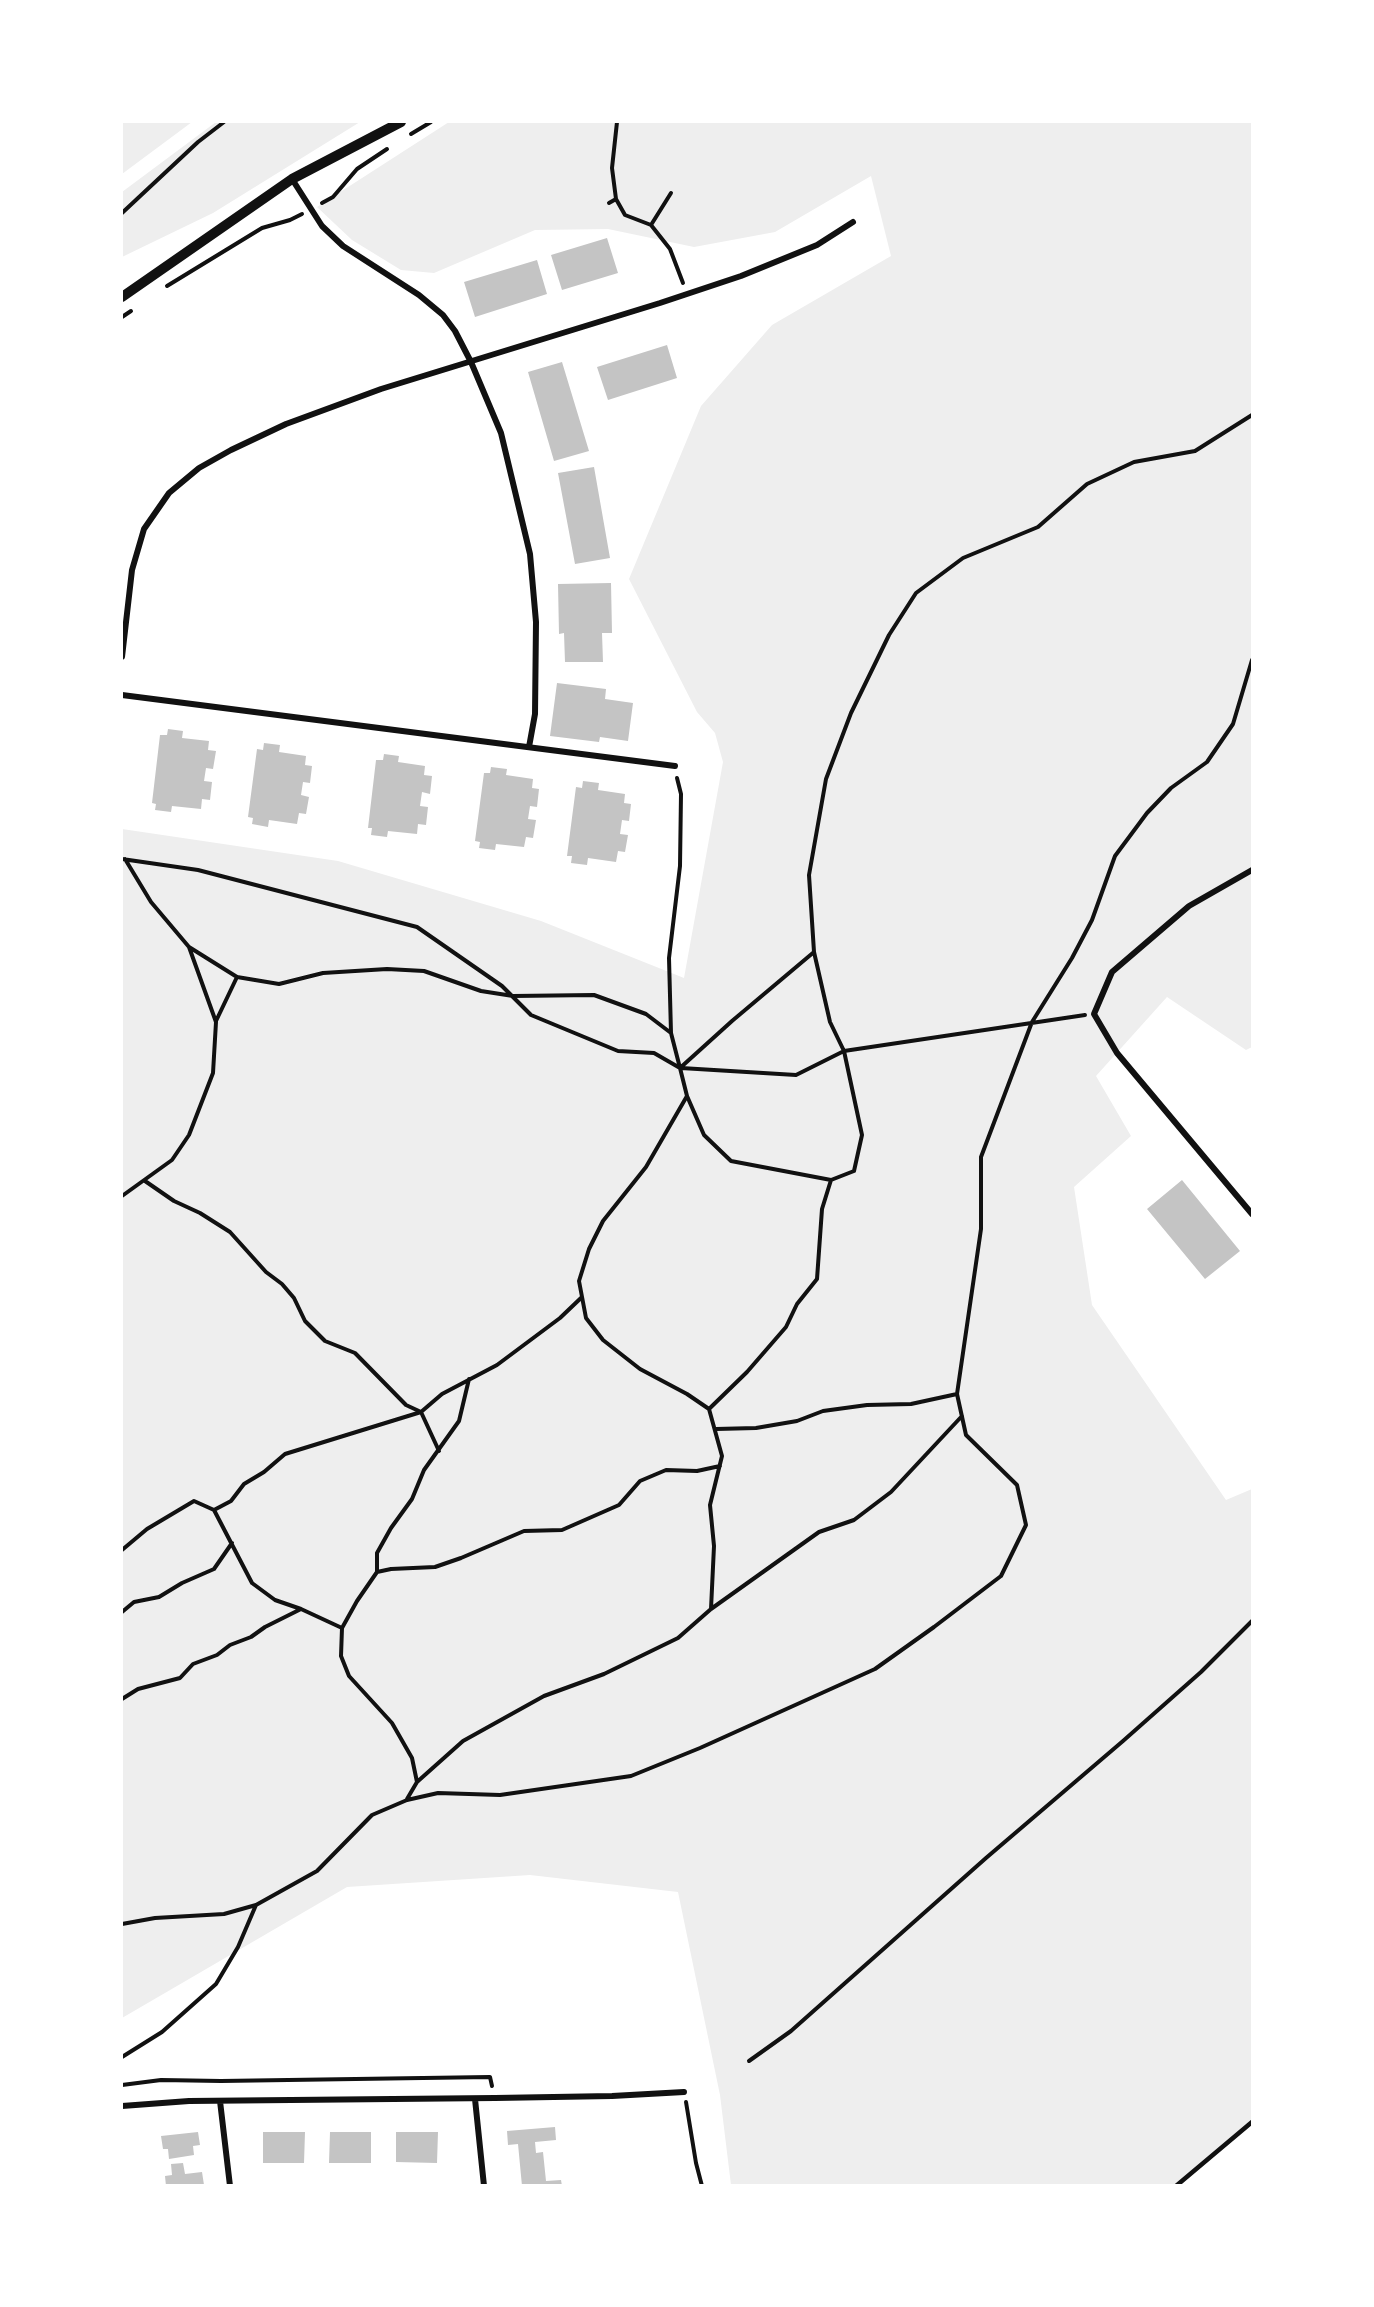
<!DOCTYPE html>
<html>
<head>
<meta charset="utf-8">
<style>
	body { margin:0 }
	#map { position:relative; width:1374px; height:2307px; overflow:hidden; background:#fff; font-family:Quicksand,sans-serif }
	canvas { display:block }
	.frame { position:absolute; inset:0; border:123px solid #fff; pointer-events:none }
</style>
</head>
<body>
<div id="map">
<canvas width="1374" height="2307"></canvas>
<div class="frame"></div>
</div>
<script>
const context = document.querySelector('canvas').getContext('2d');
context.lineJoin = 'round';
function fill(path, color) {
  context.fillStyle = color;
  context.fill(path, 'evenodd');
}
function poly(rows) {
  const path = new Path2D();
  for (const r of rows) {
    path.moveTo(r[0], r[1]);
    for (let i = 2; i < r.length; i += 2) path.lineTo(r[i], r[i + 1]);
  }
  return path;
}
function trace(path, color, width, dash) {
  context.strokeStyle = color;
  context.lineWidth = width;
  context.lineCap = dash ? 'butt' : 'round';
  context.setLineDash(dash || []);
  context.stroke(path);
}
fill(poly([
	[122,122,192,122,122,174],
	[216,122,360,122,213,213,122,257,122,192],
	[449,122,1252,122,1252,1047,1246,1050,1167,997,1096,1076,1131,1136,1074,1187,1092,1305,1226,1500,1252,1489,1252,2122,1176,2185,731,2185,720,2095,678,1892,530,1875,347,1887,122,2018,122,829,338,861,541,921,684,978,723,762,715,733,697,712,629,579,701,406,772,325,891,256,871,176,775,232,694,247,608,229,535,230,434,273,401,270,352,240,317,207]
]), '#eee');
fill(poly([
	[607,238,618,273,562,290,551,255],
	[537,260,547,294,475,317,464,282],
	[667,345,677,378,608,400,597,367],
	[562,362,589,451,554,461,528,372],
	[594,467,610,558,575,564,558,473],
	[611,583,612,633,602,633,603,662,565,662,564,633,559,634,558,584],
	[557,683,606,689,605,699,633,703,628,741,600,737,599,742,550,736],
	[168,729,183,731,182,738,209,741,208,750,216,751,213,769,206,768,204,781,212,782,210,800,202,799,201,809,172,806,171,812,155,810,156,804,152,803,160,735,167,735],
	[264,743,280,745,279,752,306,756,305,765,312,766,310,783,303,782,301,795,309,797,306,814,299,813,297,824,269,820,268,827,252,824,253,818,248,817,257,749,263,750],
	[384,754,399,756,398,762,425,766,424,775,432,776,430,794,422,792,420,806,428,807,426,825,418,824,417,834,388,831,387,837,371,835,372,828,368,828,376,760,383,760],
	[491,767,507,769,506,775,533,779,532,788,539,789,537,807,530,806,528,819,536,820,533,838,526,837,524,847,496,844,495,850,479,848,480,842,475,841,484,773,490,773],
	[583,781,599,783,598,790,625,794,624,803,631,804,629,821,622,820,620,834,628,835,625,852,618,851,616,862,588,858,587,865,571,863,572,856,567,856,576,787,582,788],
	[1182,1180,1240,1251,1205,1279,1147,1209],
	[555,2127,556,2140,535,2142,536,2153,543,2152,546,2181,561,2180,562,2186,522,2186,518,2144,508,2145,507,2131],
	[198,2132,200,2145,193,2146,194,2155,169,2159,168,2149,163,2149,161,2136],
	[263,2132,305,2132,304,2163,263,2163],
	[330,2132,371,2132,371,2163,329,2163],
	[396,2132,438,2132,437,2163,396,2162],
	[183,2163,185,2174,202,2172,204,2185,166,2186,165,2176,172,2175,171,2164]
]), '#c4c4c4');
trace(poly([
	[617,122,612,168,616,199,625,215,651,225,670,249,683,283],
	[411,134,431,122],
	[322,203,333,197,357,169,387,149],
	[609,203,616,199],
	[122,213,198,142,224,122],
	[651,225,671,193],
	[167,286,262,228,290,220,302,214],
	[122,317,131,311],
	[122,859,198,870,417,927,502,986,531,1015,618,1051,654,1053,680,1068,687,1096,704,1135,731,1161,831,1180,854,1171,862,1135,844,1051,830,1022,814,952,809,875,826,779,851,713,889,635,916,593,963,558,1038,527,1087,484,1134,462,1195,451,1252,415],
	[125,859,151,902,189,947,237,977,279,984,323,973,387,969,424,971,481,991,513,996,594,995,646,1014,671,1033,680,1068,732,1021,814,952],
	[216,1021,237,977],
	[671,1033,669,958,680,866,681,794,677,778],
	[681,1068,796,1075,844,1051,1085,1015],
	[145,1181,174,1201,200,1213,230,1232,266,1272,282,1284,294,1298,305,1321,325,1341,355,1353,406,1405,421,1412,439,1451],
	[122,1196,172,1160,189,1135,213,1073,216,1022,189,947],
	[709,1409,747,1372,786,1327,797,1304,817,1279,822,1209,831,1180],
	[716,1429,756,1428,797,1421,823,1411,867,1405,911,1404,957,1394],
	[214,1510,252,1583,275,1600,301,1609,342,1628],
	[122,1550,147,1529,194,1501,214,1510,231,1501,244,1484,264,1472,285,1454,421,1412,442,1394,497,1365,560,1318,582,1297],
	[377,1572,391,1569,435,1567,461,1558,524,1531,562,1530,619,1505,640,1481,666,1470,697,1471,720,1466],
	[711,1609,819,1532,854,1520,891,1492,962,1416],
	[122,1612,134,1602,159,1597,182,1583,214,1569,232,1543],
	[122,1699,138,1689,180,1678,193,1664,217,1655,230,1645,251,1637,265,1627,301,1609],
	[417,1782,412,1758,392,1723,349,1676,341,1656,342,1628,357,1601,377,1572,377,1553,391,1528,412,1499,424,1470,459,1421,469,1379],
	[407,1799,417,1782,463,1741,544,1696,604,1674,678,1638,711,1609,714,1546,710,1505,722,1456,709,1409,687,1394,640,1369,603,1340,586,1318,579,1281,589,1249,603,1221,646,1167,687,1096],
	[122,1924,155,1918,224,1914,256,1905,317,1871,372,1815,407,1800,438,1793,500,1795,631,1776,700,1748,875,1669,934,1627,1001,1576,1026,1525,1017,1485,966,1435,957,1394,981,1229,981,1157,1032,1022,1072,958,1092,920,1115,856,1147,813,1171,788,1207,762,1233,724,1252,660],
	[122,2057,162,2032,216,1984,238,1947,256,1905],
	[749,2061,791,2031,986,1858,1123,1741,1201,1672,1252,1621],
	[122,2085,161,2080,221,2081,490,2077,492,2086],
	[686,2102,696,2163,702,2186]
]), '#111', 4);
trace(poly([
	[1176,2186,1252,2122]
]), '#111', 4.5);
trace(poly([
	[292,179,322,226,343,246,419,295,443,315,455,331,471,362,501,433,530,554,536,622,535,714,529,747],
	[122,657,132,570,144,529,169,493,199,468,231,450,286,424,381,389,660,303,741,276,817,245,853,222],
	[122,695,675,766],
	[1252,870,1189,906,1112,972,1094,1014,1117,1053,1252,1214],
	[475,2099,484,2186],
	[220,2101,230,2186],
	[122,2106,189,2101,495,2098,612,2096,684,2092]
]), '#111', 6);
trace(poly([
	[122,297,292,179,401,122]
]), '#111', 10);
</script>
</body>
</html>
